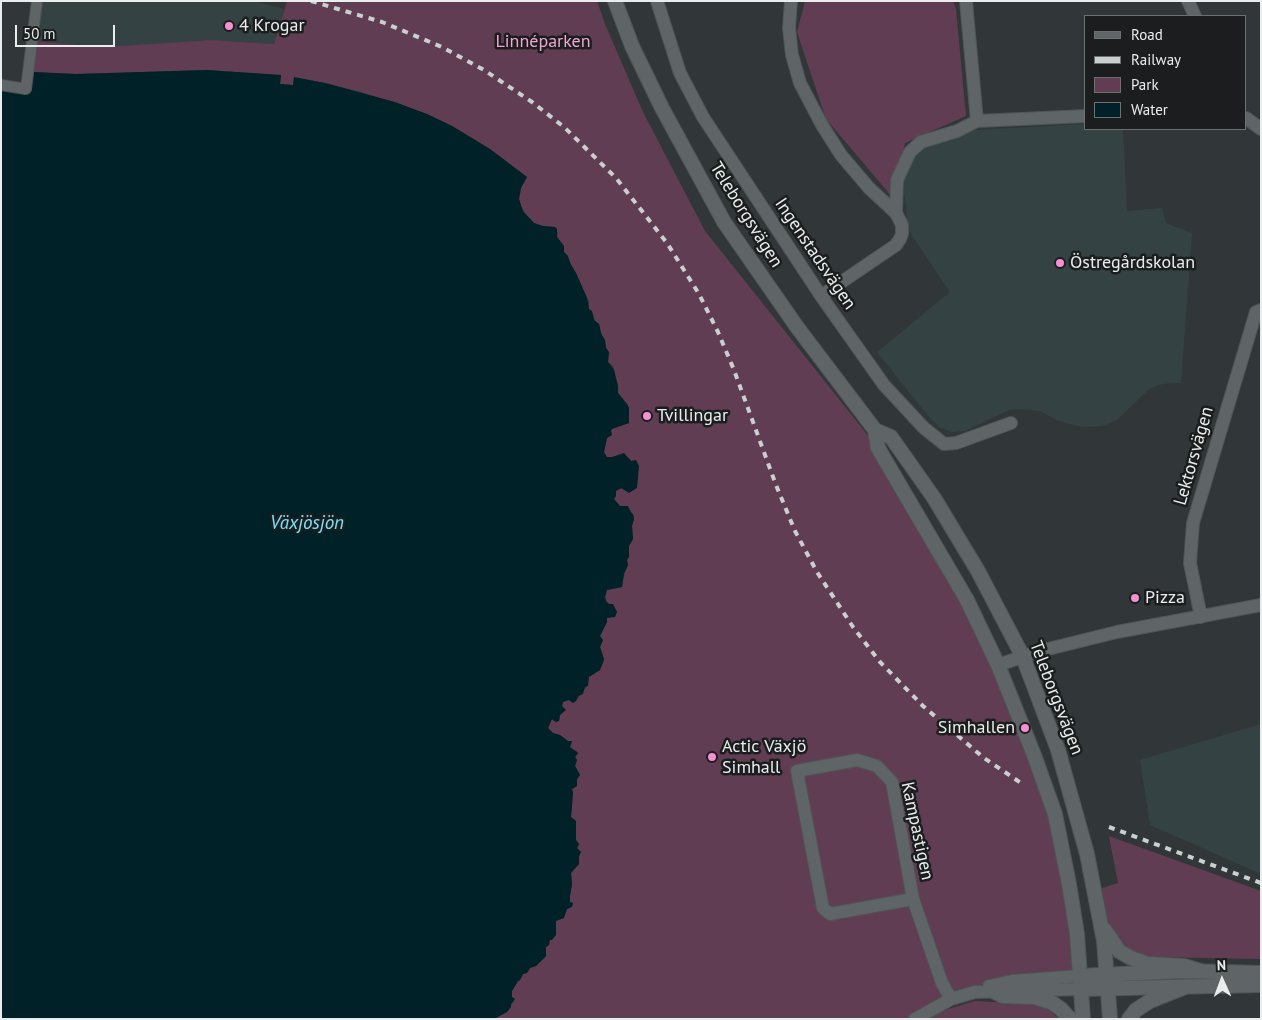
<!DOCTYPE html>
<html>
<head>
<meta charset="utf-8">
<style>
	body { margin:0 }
	#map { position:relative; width:1262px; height:1020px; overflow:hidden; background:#313638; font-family:"PT Sans",sans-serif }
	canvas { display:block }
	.frame { position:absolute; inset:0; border:2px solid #e9edee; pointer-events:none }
	.legend { position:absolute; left:1084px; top:15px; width:162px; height:115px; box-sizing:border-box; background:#1b1d1e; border:1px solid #6d7071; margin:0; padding:6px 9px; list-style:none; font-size:15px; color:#e9edee }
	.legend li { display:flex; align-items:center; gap:10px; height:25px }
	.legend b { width:25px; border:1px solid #6d7071 }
	.north { position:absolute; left:1197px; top:955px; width:50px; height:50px; -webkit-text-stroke:4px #1b1d1e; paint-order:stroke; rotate:358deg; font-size:14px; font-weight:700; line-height:20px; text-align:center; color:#e9edee }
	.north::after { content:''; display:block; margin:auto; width:18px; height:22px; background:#e9edee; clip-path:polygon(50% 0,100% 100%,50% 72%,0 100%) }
	.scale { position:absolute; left:15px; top:25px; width:100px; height:22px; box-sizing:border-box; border:2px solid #e9edee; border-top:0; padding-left:6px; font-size:15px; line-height:18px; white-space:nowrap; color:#e9edee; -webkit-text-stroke:4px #1b1d1e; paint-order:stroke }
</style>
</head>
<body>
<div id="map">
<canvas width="1262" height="1020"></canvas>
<div class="frame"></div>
<ul class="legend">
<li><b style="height:6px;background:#5f6566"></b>Road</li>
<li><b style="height:6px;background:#cacfd0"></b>Railway</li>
<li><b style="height:14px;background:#613d53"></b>Park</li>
<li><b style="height:14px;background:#002128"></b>Water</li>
</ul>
<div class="north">N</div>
<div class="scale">50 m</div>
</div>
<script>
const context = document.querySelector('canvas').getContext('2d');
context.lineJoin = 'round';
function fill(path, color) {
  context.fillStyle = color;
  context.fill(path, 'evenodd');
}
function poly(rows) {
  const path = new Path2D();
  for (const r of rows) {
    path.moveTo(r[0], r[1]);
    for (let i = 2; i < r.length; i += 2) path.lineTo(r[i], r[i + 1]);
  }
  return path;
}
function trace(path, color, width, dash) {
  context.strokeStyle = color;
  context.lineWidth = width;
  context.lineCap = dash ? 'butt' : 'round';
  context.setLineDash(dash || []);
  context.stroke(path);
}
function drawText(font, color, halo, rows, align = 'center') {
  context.font = font + ' "PT Sans",sans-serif';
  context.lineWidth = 5;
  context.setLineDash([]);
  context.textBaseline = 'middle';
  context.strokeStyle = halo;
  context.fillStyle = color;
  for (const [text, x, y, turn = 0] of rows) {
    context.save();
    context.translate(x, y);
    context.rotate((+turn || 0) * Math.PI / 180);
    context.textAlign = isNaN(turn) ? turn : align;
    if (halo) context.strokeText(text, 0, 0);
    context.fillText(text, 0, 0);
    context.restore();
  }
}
fill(poly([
	[37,1,254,1,284,9,274,44,211,40,103,47,32,41],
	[1086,124,1086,129,1123,129,1127,211,1162,208,1166,223,1192,233,1181,383,1171,383,1158,385,1148,390,1117,420,1102,426,1084,427,1073,425,1056,420,1040,411,1018,409,1009,410,965,431,951,432,939,427,928,416,877,352,950,292,909,231,903,183,914,158,931,142,975,130],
	[1261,724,1261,874,1150,825,1140,760]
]), '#354244');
fill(poly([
	[287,1,597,1,605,24,643,112,705,231,878,448,967,600,1055,814,1081,989,975,992,915,1019,494,1019,507,1012,515,999,512,997,512,991,518,981,520,980,523,974,527,973,530,968,536,966,546,956,546,947,549,945,550,940,552,939,556,932,556,921,560,918,563,919,567,909,572,906,572,902,570,902,570,896,572,884,571,873,579,864,579,856,581,852,577,848,579,844,576,840,576,821,571,817,573,793,572,789,577,786,577,780,580,775,575,766,577,760,575,757,578,754,577,751,570,748,572,741,568,741,560,735,553,733,548,728,549,726,551,719,556,722,559,721,560,715,564,708,562,706,563,702,569,700,573,703,576,701,586,687,589,677,600,670,604,661,600,647,603,640,600,636,607,622,607,618,615,616,617,612,612,604,609,604,606,601,605,597,607,590,622,587,624,574,628,565,627,560,629,556,629,546,633,539,632,526,634,519,633,514,629,508,620,506,614,499,616,496,616,491,622,488,624,489,638,480,636,460,631,461,629,458,606,457,604,453,607,438,612,435,611,430,612,429,629,423,629,408,627,404,618,393,618,386,613,366,608,362,609,352,606,348,605,340,602,337,599,324,595,321,593,314,589,309,589,302,576,273,564,252,564,246,557,237,558,233,555,227,542,226,534,223,526,216,521,206,519,199,521,188,527,177,490,149,452,126,427,114,361,92,325,83,294,78,293,85,280,84,281,75,207,70,76,74,28,72,32,41,103,47,211,40,274,44],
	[805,1,953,1,956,9,966,116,905,143,893,198,826,119,797,32],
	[1109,836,1261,891,1261,959,1150,957,1124,951,1112,939,1107,920,1102,888,1118,883],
	[975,1001,1029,1004,1046,1008,1060,1019,929,1019,945,1010]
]), '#613d53');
fill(poly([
	[207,70,281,75,280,84,293,85,294,77,325,83,395,102,427,114,452,126,490,149,527,177,521,188,519,199,523,211,534,223,543,226,555,227,557,229,557,237,564,246,564,252,568,256,571,265,576,273,587,298,589,309,592,311,594,320,599,324,601,333,605,340,606,348,609,352,608,362,614,370,618,386,618,393,627,404,629,408,629,423,612,429,611,431,612,435,607,438,604,452,607,457,612,457,624,453,631,461,636,460,639,466,637,488,629,493,621,488,616,491,616,496,614,499,620,506,628,506,631,513,633,514,634,519,632,526,633,539,629,546,629,557,627,560,628,565,624,574,622,587,607,590,605,597,606,601,609,604,613,604,617,612,615,617,607,618,607,622,600,636,603,640,600,647,604,659,600,670,589,677,588,686,585,687,583,694,578,696,576,701,573,703,569,700,563,702,562,706,566,710,560,715,559,721,556,722,552,719,549,726,548,728,553,733,560,735,568,741,572,741,570,747,578,753,575,757,577,760,575,766,580,775,577,779,577,786,572,789,573,793,571,817,576,821,576,840,579,844,577,848,581,852,579,856,579,864,571,873,572,884,570,896,570,902,573,903,572,907,567,909,564,918,556,921,556,935,552,940,550,940,549,945,546,947,546,956,536,966,530,968,527,973,523,974,520,980,518,981,512,991,512,997,515,999,511,1004,511,1007,507,1012,494,1019,1,1019,1,87,28,89,34,72,76,74]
]), '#002128');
const pedestrian = poly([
	[1,85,26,89,37,1]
]);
const minor = poly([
	[657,1,680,73,703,117,821,296,884,385,924,428,944,444,956,443,1011,423],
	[791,1,789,28,792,55,800,83,822,125,841,155,869,188,896,213],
	[1188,1,1195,16],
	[1246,118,1261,129],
	[977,121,1086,116],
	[821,296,896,245,900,239,902,234,902,225,896,213,897,180,910,152,921,142,957,131,977,121,966,1],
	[1201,617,1190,563,1193,523,1256,312,1261,310],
	[998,665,1040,651,1117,632,1261,605],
	[913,899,892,782,877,766,857,760,797,771,823,908,830,914,913,899,942,983,951,999],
	[989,986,1012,981,1080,976],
	[915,1019,951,999,975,992,1081,989]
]);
const tertiary = poly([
	[1080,976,1181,971,1261,973],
	[1081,989,1261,985]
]);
const secondary = poly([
	[615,1,632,46,662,108,724,222,797,327,875,430,891,437,934,498,978,571,1023,657,1058,750,1087,854,1104,941,1110,1019],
	[875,430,878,448,967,600,998,665,1034,755,1055,814,1069,884,1077,934,1083,1019],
	[1104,929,1119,951,1131,958,1148,964,1184,966,1200,971],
	[993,991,1003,996,1034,997,1051,1002,1061,1009,1070,1019],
	[1129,1019,1136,1010,1150,1001,1185,987]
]);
trace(pedestrian, '#4f5455', 12);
trace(minor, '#4f5455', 14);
trace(tertiary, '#4f5455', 16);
trace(secondary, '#4f5455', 16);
trace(pedestrian, '#5f6566', 10);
trace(minor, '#5f6566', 12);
trace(tertiary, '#5f6566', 14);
trace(secondary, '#5f6566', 14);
trace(poly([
	[311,1,382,22,442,47,484,70,532,102,564,127,616,178,667,243,699,294,718,332,734,370,776,485,795,531,817,572,853,627,880,662,923,706,984,758,1024,785],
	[1109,827,1261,883]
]), '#cacfd0', 4, [6, 6]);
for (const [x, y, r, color] of [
	[229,26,5,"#f690d0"],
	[1060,263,5,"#f690d0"],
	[647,416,5,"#f690d0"],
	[1135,598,5,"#f690d0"],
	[1025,728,5,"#f690d0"],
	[712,757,5,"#f690d0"]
]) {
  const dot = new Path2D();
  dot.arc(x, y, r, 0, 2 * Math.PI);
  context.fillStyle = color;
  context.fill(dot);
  trace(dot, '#1b1d1e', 2);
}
drawText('18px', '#e9edee', '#1b1d1e', [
	["4 Krogar",239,26],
	["Östregårdskolan",1070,263],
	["Tvillingar",657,416],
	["Pizza",1145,598],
	["Simhallen",1015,728,"right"],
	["Actic Växjö",722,747],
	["Simhall",722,768]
], 'left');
drawText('18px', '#f0a6d2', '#1b1d1e', [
	["Linnéparken",543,42]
]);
drawText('18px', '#e9edee', '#1b1d1e', [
	["Teleborgsvägen",746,215,58],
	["Ingenstadsvägen",815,254,56],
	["Lektorsvägen",1194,456,-74],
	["Teleborgsvägen",1056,698,69],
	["Kampastigen",917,831,78]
]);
drawText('italic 19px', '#78e2f9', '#1b1d1e', [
	["Växjösjön",307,524]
]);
</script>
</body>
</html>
